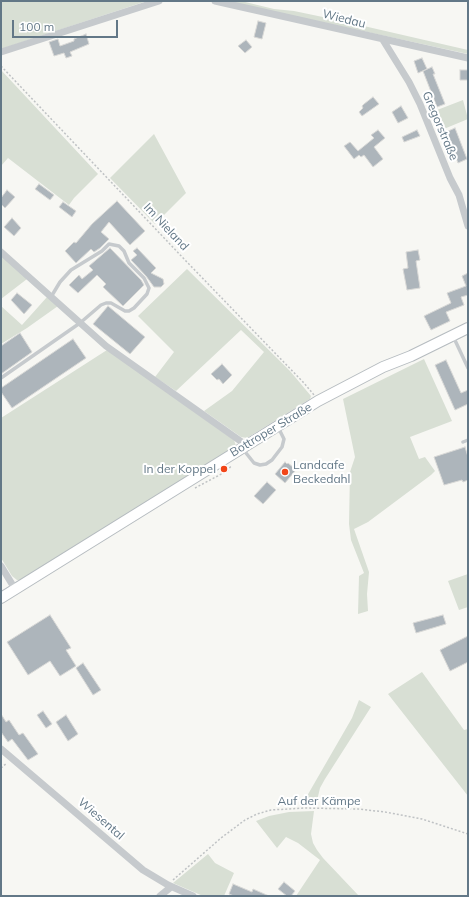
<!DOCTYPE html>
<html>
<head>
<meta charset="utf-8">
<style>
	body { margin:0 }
	#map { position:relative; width:469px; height:897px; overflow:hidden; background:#f7f7f3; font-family:Mulish,sans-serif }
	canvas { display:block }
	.frame { position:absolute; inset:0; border:2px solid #637887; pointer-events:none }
	.scale { position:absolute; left:12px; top:20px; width:106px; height:18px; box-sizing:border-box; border:2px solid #637887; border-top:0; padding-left:5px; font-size:12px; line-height:14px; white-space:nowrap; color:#637887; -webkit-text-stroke:3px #fff; paint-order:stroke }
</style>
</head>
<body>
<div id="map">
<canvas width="469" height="897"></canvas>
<div class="frame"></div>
<div class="scale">100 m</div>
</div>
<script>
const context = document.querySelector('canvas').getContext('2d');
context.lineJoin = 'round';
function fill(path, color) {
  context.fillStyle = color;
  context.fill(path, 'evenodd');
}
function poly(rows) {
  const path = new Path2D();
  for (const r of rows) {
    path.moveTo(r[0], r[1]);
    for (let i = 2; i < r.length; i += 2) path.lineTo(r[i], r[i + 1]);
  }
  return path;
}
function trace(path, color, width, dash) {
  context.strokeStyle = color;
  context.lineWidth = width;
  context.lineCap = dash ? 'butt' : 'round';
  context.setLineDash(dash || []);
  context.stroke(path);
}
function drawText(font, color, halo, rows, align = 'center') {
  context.font = font + ' Mulish,sans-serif';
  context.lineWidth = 4;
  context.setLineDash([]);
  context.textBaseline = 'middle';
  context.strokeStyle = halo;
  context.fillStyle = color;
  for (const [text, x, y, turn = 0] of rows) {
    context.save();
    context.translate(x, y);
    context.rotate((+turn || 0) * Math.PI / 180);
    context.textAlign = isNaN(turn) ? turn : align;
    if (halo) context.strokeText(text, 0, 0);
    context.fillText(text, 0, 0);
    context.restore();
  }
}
fill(poly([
	[1,1,147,1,1,49],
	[225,1,241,1,274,9,294,11,342,21,468,50,468,54],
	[1,70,98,174,74,198,69,205,8,158,1,166],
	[463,100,468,119,439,131,432,112],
	[154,134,186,193,155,224,110,178],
	[1,255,27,279,1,299],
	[187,269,290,371,311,396,310,399,247,438,241,437,204,411,232,391,264,352,241,330,176,391,155,377,174,352,138,316],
	[47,297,58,306,27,328,1,344,1,306,22,325],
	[107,350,234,440,236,446,20,580,17,580,12,576,1,558,1,418],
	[424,359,452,421,410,437,419,459,425,457,435,471,431,475,368,522,354,529,369,572,367,594,368,611,358,614,359,576,364,573,351,540,349,524,350,472,355,457,343,399],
	[468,574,468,607,459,610,448,581],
	[422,672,464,730,468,729,468,796,388,694],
	[359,700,371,707,325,779,320,788,316,805,307,805,307,796,352,718],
	[314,811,311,834,313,843,317,850,323,858,359,896,296,896,320,860,298,843,286,837,277,848,256,821,269,816,289,812],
	[208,854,215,863,234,873,224,896,203,896,173,883]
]), '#d8dfd4');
const building = poly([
	[258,21,266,23,262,39,254,37,258,21],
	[86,34,89,44,70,52,72,56,66,58,64,53,54,56,49,42,58,39,60,46,74,41,74,39,86,34],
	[246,40,252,47,245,53,238,46,246,40],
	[422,58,427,69,418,73,414,61,422,58],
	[432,67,435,74,433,74,445,104,437,107,423,71,432,67],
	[460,70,468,70,468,80,460,80,460,70],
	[373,97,379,104,362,116,359,112,363,108,362,106,364,104,373,97],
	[401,106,408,118,398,123,392,112,401,106],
	[455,128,467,159,458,163,446,132,455,128],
	[378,130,385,138,374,147,383,159,373,167,364,155,361,157,359,155,354,159,344,146,350,142,358,151,374,138,371,135,378,130],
	[417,130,420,136,404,142,402,137,417,130],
	[39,184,54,195,50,200,35,189,39,184],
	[7,190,15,197,5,208,1,204,1,198,7,190],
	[117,201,145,231,130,245,109,222,101,232,109,239,100,248,94,252,91,249,76,263,65,251,74,242,76,243,92,224,117,201],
	[63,202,76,211,72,217,59,207,63,202],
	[12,218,21,228,14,236,4,227,12,218],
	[110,248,141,280,144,285,123,306,103,287,106,284,97,275,78,293,69,285,79,275,82,279,93,270,89,266,110,248],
	[137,248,156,268,151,273,163,279,164,284,161,287,154,287,146,276,132,261,131,260,137,255,133,251,137,248],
	[418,250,420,260,416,261,420,288,407,290,403,269,408,268,406,252,418,250],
	[468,273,468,295,461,297,464,305,446,312,450,321,431,330,424,316,451,303,447,293,466,286,462,276,468,273],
	[17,293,32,305,24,314,11,300,17,293],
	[108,306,145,337,130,354,93,324,108,306],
	[20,333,32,352,1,374,1,346,20,333],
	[73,339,86,358,12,408,1,392,1,388,73,339],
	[446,360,461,393,468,390,468,404,455,410,435,365,446,360],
	[222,364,232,375,223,384,219,379,217,380,211,374,222,364],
	[465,447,468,457,468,480,463,482,462,480,444,485,434,457,465,447],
	[285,462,287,464,288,463,294,468,293,470,295,471,285,483,275,474,285,462],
	[267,482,276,490,263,504,254,496,267,482],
	[50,615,71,648,66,650,76,666,60,676,50,661,28,675,7,642,50,615],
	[443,615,446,624,416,633,413,623,443,615],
	[468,636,468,662,450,671,440,650,468,636],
	[83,663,101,690,93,695,76,668,83,663],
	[43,711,52,724,46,728,37,715,43,711],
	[1,714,6,722,9,720,19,735,23,733,38,754,28,760,12,739,8,742,1,732,1,714],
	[66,715,78,734,68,741,56,722,66,715],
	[284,882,295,891,291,896,287,896,278,889,284,882],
	[233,884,252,892,253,889,269,896,234,896,229,894,233,884]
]);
fill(building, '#adb5bb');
trace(building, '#d8d8d6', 1);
const secondary = poly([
	[1,598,318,401,383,367,411,356,468,328]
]);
trace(secondary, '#b6bcc0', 12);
trace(poly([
	[1,66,185,260,304,383,314,395],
	[195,488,227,471,232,465],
	[1,768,7,763],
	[173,880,221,838,245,820,257,814,271,810,304,808,358,809,385,812,422,819,468,834]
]), '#bfc2c4', 1.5, [2, 2]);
trace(poly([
	[453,336,468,368],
	[1,378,80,323,101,305,106,303,111,303,125,311,129,311,134,308,147,294,149,288,144,278,129,263,124,251,119,246,109,244,102,251,71,270,60,282,51,297],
	[463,442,468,440],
	[242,448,254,463,260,465,266,464,272,460,282,447,284,439,278,427]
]), '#c6cacd', 3.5);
trace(poly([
	[215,1,468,58],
	[383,40,409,82,420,104,450,178,459,195,468,226],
	[1,52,159,1],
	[1,252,106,346,246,445],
	[1,566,15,589],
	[1,749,143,870,168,885,193,896],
	[160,896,171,887]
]), '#c6cacd', 7);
trace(secondary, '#fff', 10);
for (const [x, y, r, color] of [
	[224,469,4,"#f24518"],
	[285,472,4,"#f24518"]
]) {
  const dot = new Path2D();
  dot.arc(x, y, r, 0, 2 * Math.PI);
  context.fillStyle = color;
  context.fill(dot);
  trace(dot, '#fff', 1.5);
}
drawText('12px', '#637887', '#fff', [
	["Wiedau",344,19,14],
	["Gregorstraße",440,126,67],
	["Im Nieland",166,227,47],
	["Bottroper Straße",271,430,-31],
	["Auf der Kämpe",319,801],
	["Wiesental",101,819,41]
]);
drawText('12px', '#637887', '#fff', [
	["Landcafe",293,465],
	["Beckedahl",293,479],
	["In der Koppel",216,469,"right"]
], 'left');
</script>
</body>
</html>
